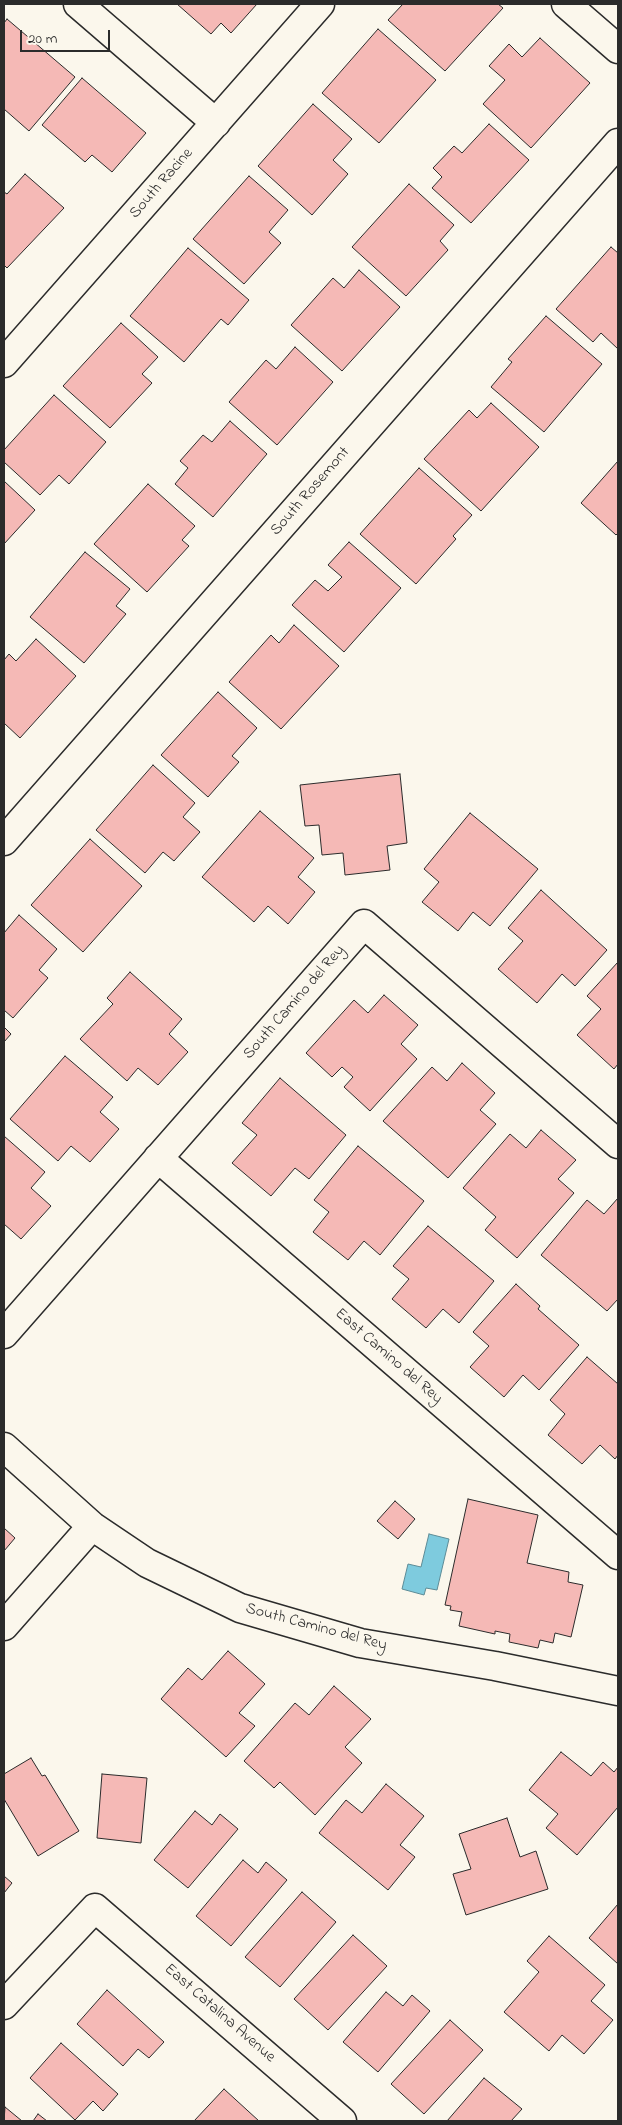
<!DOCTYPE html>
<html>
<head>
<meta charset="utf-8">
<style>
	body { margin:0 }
	#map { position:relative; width:622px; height:2125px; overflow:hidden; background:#fbf7ec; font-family:"Indie Flower",sans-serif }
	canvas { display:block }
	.frame { position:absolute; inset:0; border:5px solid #2b2b2b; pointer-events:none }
	.scale { position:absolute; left:20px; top:30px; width:90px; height:22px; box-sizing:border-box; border:2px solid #2b2b2b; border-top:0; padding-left:6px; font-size:15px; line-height:18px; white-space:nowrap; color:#2b2b2b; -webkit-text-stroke:4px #fbf7ec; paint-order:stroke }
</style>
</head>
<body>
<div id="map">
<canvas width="622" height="2125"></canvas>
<div class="frame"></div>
<div class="scale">20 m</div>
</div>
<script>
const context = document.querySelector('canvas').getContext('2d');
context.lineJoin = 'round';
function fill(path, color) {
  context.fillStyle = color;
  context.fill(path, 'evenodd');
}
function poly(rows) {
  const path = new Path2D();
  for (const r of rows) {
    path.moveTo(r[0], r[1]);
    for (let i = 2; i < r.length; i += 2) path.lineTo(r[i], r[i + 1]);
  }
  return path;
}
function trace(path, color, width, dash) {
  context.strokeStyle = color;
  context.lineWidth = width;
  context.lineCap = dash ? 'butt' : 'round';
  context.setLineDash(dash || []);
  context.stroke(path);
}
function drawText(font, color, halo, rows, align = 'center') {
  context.font = font + ' "Indie Flower",sans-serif';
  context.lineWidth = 4;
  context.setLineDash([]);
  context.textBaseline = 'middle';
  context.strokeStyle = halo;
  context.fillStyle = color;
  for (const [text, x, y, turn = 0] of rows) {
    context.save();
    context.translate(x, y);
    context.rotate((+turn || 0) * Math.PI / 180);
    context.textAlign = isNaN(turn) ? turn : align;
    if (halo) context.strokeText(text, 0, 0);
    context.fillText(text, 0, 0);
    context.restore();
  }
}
const water = poly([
	[429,1534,449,1539,437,1590,426,1588,424,1595,402,1589,408,1564,421,1567,429,1534]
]);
fill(water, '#7ecbde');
trace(water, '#5d8b96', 1);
const building = poly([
	[177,4,257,4,231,33,221,23,211,34,177,4],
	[403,4,498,4,503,8,445,71,388,20,403,4],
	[7,19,75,77,29,131,4,109,4,23,7,19],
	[378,29,436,80,379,143,322,93,378,29],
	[540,38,590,83,531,148,483,104,505,80,489,66,509,44,522,57,540,38],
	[82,78,146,133,112,172,92,155,85,162,42,125,82,78],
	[313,104,352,139,333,160,348,174,312,215,258,166,313,104],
	[489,124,529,160,471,223,432,188,442,177,433,168,454,146,462,153,489,124],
	[25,174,64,208,7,268,4,265,4,192,7,194,25,174],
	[249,176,288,210,269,232,281,243,244,284,193,239,249,176],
	[409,184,454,225,440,241,448,250,406,296,352,247,409,184],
	[611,247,618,253,618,349,601,333,593,342,556,309,611,247],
	[188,248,249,300,228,325,221,319,184,362,130,316,188,248],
	[359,270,400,307,342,371,291,325,333,278,344,288,359,270],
	[546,316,602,364,544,432,491,387,512,362,508,359,546,316],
	[121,323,158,357,142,374,152,383,110,428,63,386,121,323],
	[295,347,333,382,277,445,229,402,266,360,276,369,295,347],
	[54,395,106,442,69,484,59,475,40,495,4,462,4,450,54,395],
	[491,403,539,447,481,511,424,459,469,410,477,418,491,403],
	[230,421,267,454,213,517,175,484,188,468,180,461,203,435,212,442,230,421],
	[618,461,618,533,616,535,581,503,618,461],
	[419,468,472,515,453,536,456,539,416,584,360,534,419,468],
	[4,481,35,510,4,544,4,481],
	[148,484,195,526,182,540,189,546,147,592,94,544,148,484],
	[349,542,401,588,344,652,292,605,315,580,328,591,342,577,328,565,349,542],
	[85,552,130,589,116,606,126,614,84,663,30,617,85,552],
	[294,625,339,666,281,729,229,682,271,635,279,643,294,625],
	[36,639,76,676,20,738,4,723,4,660,9,654,16,661,36,639],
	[218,692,257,728,232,756,239,762,208,797,161,755,218,692],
	[153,765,195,803,183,817,200,832,174,861,163,852,145,873,96,830,153,765],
	[400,774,407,843,387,846,390,870,345,875,343,853,322,855,319,825,305,826,300,785,400,774],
	[260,811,314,858,298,877,315,892,288,924,268,906,254,922,202,877,260,811],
	[470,813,538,869,490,926,473,912,458,931,422,902,439,882,424,869,470,813],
	[90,839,142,886,83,952,31,905,90,839],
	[541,890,607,950,575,986,562,974,537,1003,498,969,523,941,508,928,541,890],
	[19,915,57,949,39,970,48,978,13,1018,4,1010,4,933,19,915],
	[618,962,618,1064,614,1069,577,1035,601,1009,587,996,618,962],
	[130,972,182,1019,169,1034,188,1052,158,1085,138,1068,127,1081,80,1039,113,1004,107,998,130,972],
	[384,995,418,1025,401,1044,417,1059,370,1111,344,1087,353,1077,342,1067,332,1077,306,1053,354,1000,368,1013,384,995],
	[4,1027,11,1034,4,1042,4,1027],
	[65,1056,113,1097,100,1112,119,1129,90,1162,71,1146,58,1161,10,1119,65,1056],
	[462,1063,495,1093,480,1110,496,1124,448,1178,383,1121,432,1067,447,1081,462,1063],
	[280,1078,346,1135,309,1179,295,1168,271,1196,232,1163,257,1135,242,1123,280,1078],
	[541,1130,576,1160,558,1179,574,1193,517,1258,485,1230,496,1217,463,1188,510,1134,526,1148,541,1130],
	[4,1136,45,1172,31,1188,51,1206,21,1239,4,1224,4,1136],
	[358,1146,424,1201,380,1255,364,1241,348,1260,313,1232,329,1212,314,1200,358,1146],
	[618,1198,618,1299,607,1311,541,1255,587,1200,604,1214,618,1198],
	[428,1226,494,1281,459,1323,443,1309,426,1328,392,1299,409,1279,393,1266,428,1226],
	[516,1284,540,1306,538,1309,579,1345,539,1390,523,1375,504,1397,470,1367,489,1346,473,1332,516,1284],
	[587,1357,618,1384,618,1455,615,1459,600,1445,582,1464,548,1435,565,1414,550,1400,587,1357],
	[468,1499,538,1515,527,1563,569,1572,568,1582,583,1585,571,1637,555,1633,553,1643,540,1640,538,1648,509,1642,510,1634,495,1631,495,1634,459,1626,462,1612,450,1610,451,1606,445,1605,468,1499],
	[395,1501,415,1519,398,1539,377,1521,395,1501],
	[4,1528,15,1538,4,1551,4,1528],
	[228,1651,265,1684,239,1713,255,1726,226,1757,161,1699,188,1668,202,1680,228,1651],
	[334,1686,371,1719,345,1747,362,1763,315,1815,280,1782,274,1788,244,1761,295,1703,309,1715,334,1686],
	[561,1752,591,1776,603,1762,614,1772,618,1767,618,1807,577,1855,546,1828,558,1814,529,1790,561,1752],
	[31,1758,42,1776,45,1775,79,1831,38,1856,4,1799,4,1774,31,1758],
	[102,1774,147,1778,141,1843,97,1838,102,1774],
	[386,1784,424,1816,400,1845,415,1857,388,1890,319,1833,346,1800,362,1813,386,1784],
	[195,1811,212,1825,220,1814,238,1829,188,1888,154,1860,195,1811],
	[507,1818,520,1857,536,1851,548,1889,466,1915,453,1874,471,1869,459,1834,507,1818],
	[243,1860,258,1873,266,1862,287,1880,231,1946,196,1916,243,1860],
	[4,1876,12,1883,4,1893,4,1876],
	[302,1892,336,1922,280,1987,245,1957,302,1892],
	[618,1904,618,1964,589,1938,618,1904],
	[353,1935,387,1966,328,2030,294,1999,353,1935],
	[549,1936,605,1985,591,2001,613,2020,584,2054,562,2035,549,2051,504,2012,539,1972,527,1961,549,1936],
	[107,1990,164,2042,149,2058,138,2049,123,2066,77,2024,107,1990],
	[386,1992,403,2006,412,1995,430,2011,378,2072,343,2042,386,1992],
	[450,2020,483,2050,424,2114,391,2084,450,2020],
	[61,2043,118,2094,103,2111,93,2101,75,2120,30,2078,61,2043],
	[484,2078,522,2109,511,2121,447,2121,484,2078],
	[224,2089,259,2121,194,2121,224,2089],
	[5,2107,22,2121,4,2121,5,2107],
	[38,2114,47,2121,33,2121,38,2114]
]);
fill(building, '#f5b9b6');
trace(building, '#2b2b2b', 1);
const street = poly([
	[78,4,216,123],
	[566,4,618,49],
	[4,363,320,4],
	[4,841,618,143],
	[158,1158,618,1555],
	[4,1334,364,924,618,1144],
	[4,1447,92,1526,147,1563,240,1608,360,1643,495,1666,618,1691],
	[4,1626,92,1526],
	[4,2005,95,1908,342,2121]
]);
trace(street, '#2b2b2b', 31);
trace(street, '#fbf7ec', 28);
drawText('16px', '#2b2b2b', '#fbf7ec', [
	["South Racine",162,184,-49],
	["South Rosemont",311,492,-49],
	["South Camino del Rey",295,1003,-49],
	["East Camino del Rey",388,1357,41],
	["South Camino del Rey",316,1628,15],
	["East Catalina Avenue",219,2014,41]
]);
</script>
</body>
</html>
